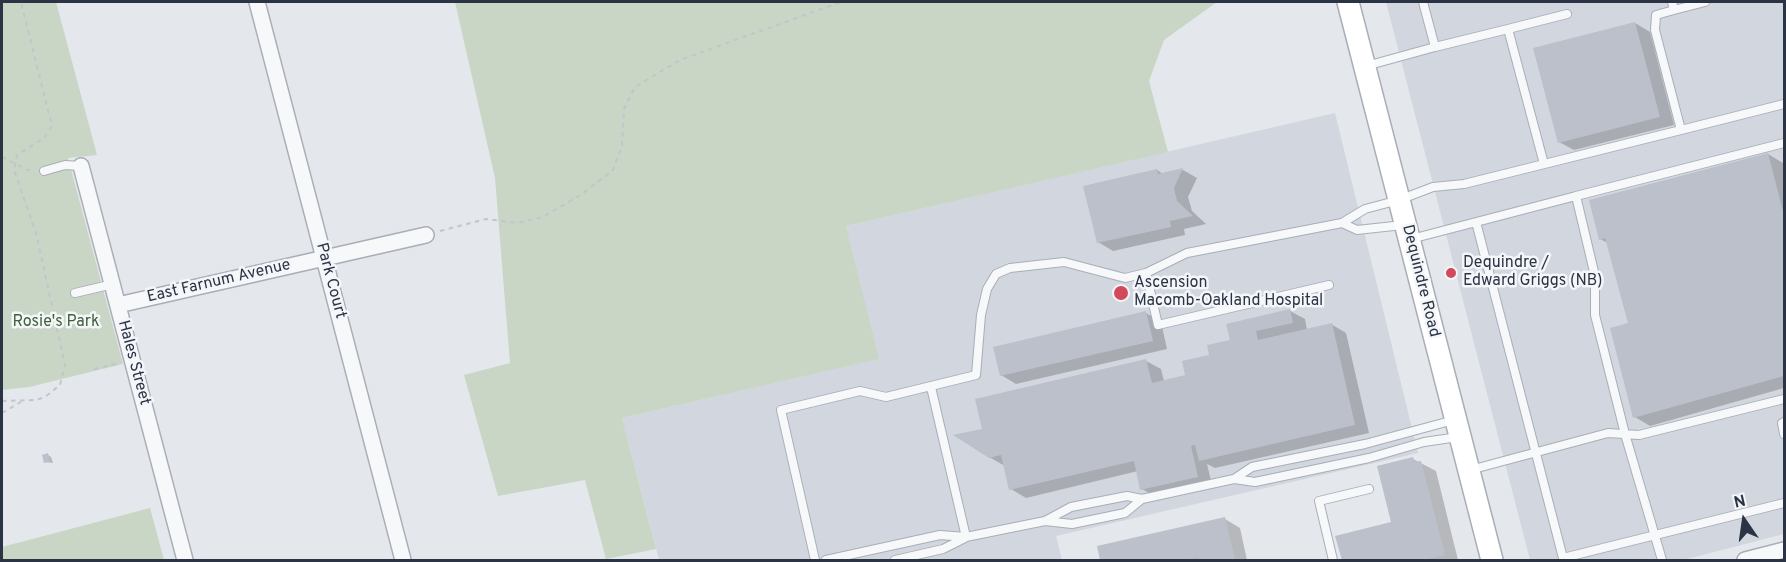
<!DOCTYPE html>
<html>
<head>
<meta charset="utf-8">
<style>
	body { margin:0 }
	#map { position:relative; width:1786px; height:562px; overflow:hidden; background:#e4e7ec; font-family:Overpass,sans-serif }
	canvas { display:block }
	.frame { position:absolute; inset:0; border:3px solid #2b3445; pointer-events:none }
	.north { position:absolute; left:1714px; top:490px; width:60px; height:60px; -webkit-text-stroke:4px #f4f6f9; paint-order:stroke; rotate:347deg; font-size:16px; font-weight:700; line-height:24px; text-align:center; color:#2b3445 }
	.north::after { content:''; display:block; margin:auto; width:21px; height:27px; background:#2b3445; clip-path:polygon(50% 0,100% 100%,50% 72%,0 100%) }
</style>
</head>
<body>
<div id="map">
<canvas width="1786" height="562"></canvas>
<div class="frame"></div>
<div class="north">N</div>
</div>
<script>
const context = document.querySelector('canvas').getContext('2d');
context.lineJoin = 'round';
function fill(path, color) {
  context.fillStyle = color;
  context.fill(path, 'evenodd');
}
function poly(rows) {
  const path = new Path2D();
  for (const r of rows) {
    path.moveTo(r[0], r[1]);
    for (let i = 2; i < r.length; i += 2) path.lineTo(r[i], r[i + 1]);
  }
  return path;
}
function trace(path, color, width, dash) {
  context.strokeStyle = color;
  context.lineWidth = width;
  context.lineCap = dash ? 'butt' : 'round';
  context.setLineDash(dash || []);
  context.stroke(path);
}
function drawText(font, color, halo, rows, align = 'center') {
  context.font = font + ' Overpass,sans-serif';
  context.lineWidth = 5;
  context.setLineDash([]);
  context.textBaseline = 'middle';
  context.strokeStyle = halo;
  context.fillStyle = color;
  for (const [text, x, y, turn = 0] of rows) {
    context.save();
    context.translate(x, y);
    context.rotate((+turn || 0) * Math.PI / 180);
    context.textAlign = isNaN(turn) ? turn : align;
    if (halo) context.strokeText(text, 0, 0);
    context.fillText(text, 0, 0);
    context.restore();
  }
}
fill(poly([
	[1386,2,1784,2,1784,534,1683,560,1530,560],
	[1335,113,1418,453,1056,536,1062,560,659,560,622,418,878,359,846,226]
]), '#d2d6de');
fill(poly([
	[2,2,56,2,97,155,68,158,123,364,29,387,2,390],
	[455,2,1217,2,1164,40,1149,81,1168,152,846,226,879,359,622,418,656,549,606,559,585,480,498,496,464,375,510,363,495,178],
	[150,508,164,560,2,560,2,547]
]), '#c9d6c5');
fill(poly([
	[1635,23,1650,32,1674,125,1574,150,1559,142],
	[1768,154,1783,163,1784,170,1784,388,1650,426,1635,417,1630,324,1608,243,1600,239],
	[1157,170,1163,174,1183,170,1197,178,1188,197,1192,211,1206,224,1184,229,1185,235,1113,251,1098,242],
	[1290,311,1305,319,1307,330,1331,324,1346,333,1369,433,1215,468,1207,464,1212,485,1156,497,1142,489,1138,471,1026,498,1011,489,1005,466,989,457,981,430,1146,361,1161,369,1164,381,1187,376,1232,341],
	[1146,313,1161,322,1167,349,1016,384,1001,375],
	[48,455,51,457,53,463,46,462],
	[1413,459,1436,471,1458,560,1343,560,1337,537,1393,523],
	[1225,519,1240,528,1247,560,1102,560,1099,547]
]), '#0003');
fill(poly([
	[1635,22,1660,117,1558,143,1533,48],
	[1768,153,1784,215,1784,376,1633,418,1610,328,1628,323,1605,238,1599,240,1589,200],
	[1183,168,1174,188,1177,201,1193,216,1170,221,1171,227,1097,243,1083,186,1157,169,1158,174],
	[1290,309,1293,323,1256,331,1258,340,1332,323,1355,425,1199,461,1195,445,1191,446,1198,477,1140,490,1134,461,1009,490,1001,455,989,458,953,435,982,429,975,399,1146,359,1152,383,1185,375,1182,361,1209,355,1207,345,1230,340,1226,324],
	[1146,311,1153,341,1000,376,993,347],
	[48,453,50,462,44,463,42,455],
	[1413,457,1415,462,1421,461,1445,555,1422,560,1342,560,1335,536,1391,522,1377,466],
	[1225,517,1235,560,1199,560,1199,557,1183,560,1100,560,1097,546]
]), '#bbc0ca');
const lane = poly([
	[1423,2,1435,47,1508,29,1544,164],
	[1672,2,1674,10,1656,15,1655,30,1681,130,1784,104],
	[1674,10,1705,2],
	[1508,29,1567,14],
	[1366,66,1435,47],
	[44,171,65,165,81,166],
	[1576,196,1784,143],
	[1476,222,1563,558,1784,503],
	[1403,225,1357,230,1342,223,1365,209,1399,200,1433,187,1464,184,1681,130],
	[1411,239,1576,196,1595,276,1595,315,1625,434,1662,560],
	[1146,273,1158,325,1329,285],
	[75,293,113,284],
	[931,387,966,537],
	[1784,422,1782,423,1784,434],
	[1470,470,1608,433,1639,435,1784,399],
	[1234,479,1252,467,1365,444,1454,420],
	[1142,499,1125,513,1072,524,1045,521,1071,507,1127,496,1142,499,1234,479,1255,482,1369,458,1424,442,1458,437],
	[815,560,781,410,860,391,886,397,976,375,981,315,987,289,996,274,1010,268,1064,262,1125,278,1146,273,1187,253,1342,223],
	[826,560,940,535,966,537,1045,521],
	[895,560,943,549,965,538],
	[1333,560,1319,501,1369,489]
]);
const street = poly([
	[257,2,403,560],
	[81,166,185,560],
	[118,305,426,235],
	[1745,560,1784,550]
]);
const secondary = poly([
	[1348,2,1492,560]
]);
trace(lane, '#a9aeb7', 10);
trace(street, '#a9aeb7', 18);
trace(secondary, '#a9aeb7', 24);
trace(poly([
	[2,157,28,170,35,170],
	[440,231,486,219,518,223,543,217,582,194,613,170,622,146,624,109,635,87,680,60,841,2],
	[94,369,116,364],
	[2,401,36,400,45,397,60,385,65,365,36,233,14,170,17,155,44,138,52,126,21,2],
	[2,413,21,402]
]), '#c2c5cb', 2, [4.5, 4.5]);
trace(lane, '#f7f8fa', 8);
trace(street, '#f7f8fa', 15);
trace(secondary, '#fff', 21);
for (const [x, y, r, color] of [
	[1451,273,6,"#d1495b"],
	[1121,293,8,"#d1495b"]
]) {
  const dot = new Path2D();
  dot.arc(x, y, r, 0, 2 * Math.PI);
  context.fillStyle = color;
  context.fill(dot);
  trace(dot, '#f4f6f9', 2);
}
drawText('16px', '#2b3445', '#f4f6f9', [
	["Dequindre /",1463,264],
	["Edward Griggs (NB)",1463,282],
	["Ascension",1134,284],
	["Macomb-Oakland Hospital",1134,302]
], 'left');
drawText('16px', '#2b3445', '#f4f6f9', [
	["Park Court",330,281,75],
	["Dequindre Road",1420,281,76],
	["East Farnum Avenue",219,282,-13],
	["Hales Street",133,363,75]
]);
drawText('16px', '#3f6138', '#f4f6f9', [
	["Rosie's Park",56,323]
]);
</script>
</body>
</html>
